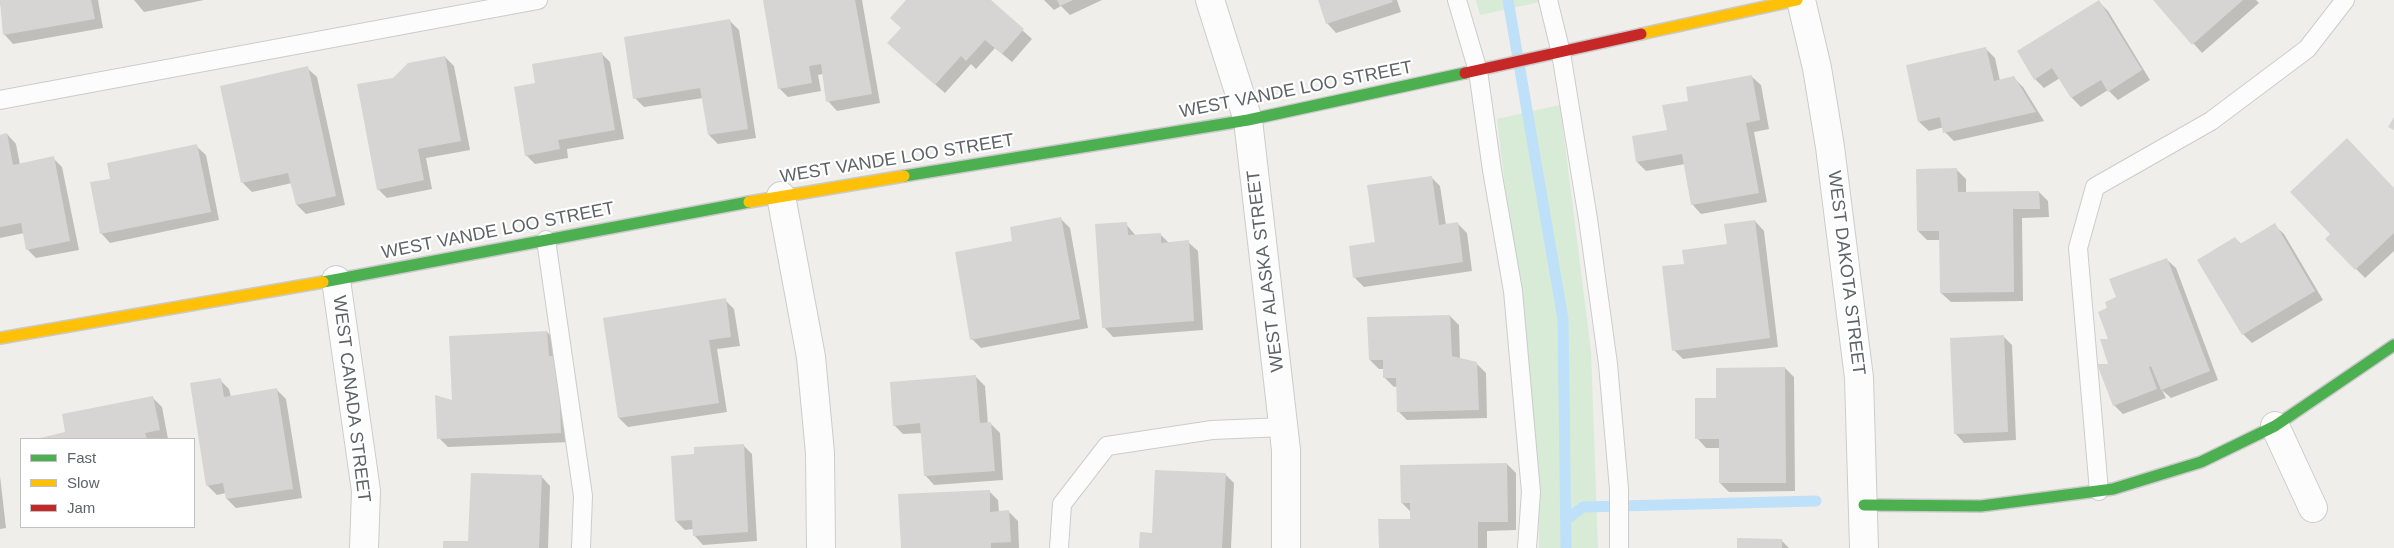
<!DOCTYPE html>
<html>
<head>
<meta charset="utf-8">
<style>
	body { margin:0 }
	#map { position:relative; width:2394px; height:548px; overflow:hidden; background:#efeeea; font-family:Arial,sans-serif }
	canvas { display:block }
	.legend { position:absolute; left:20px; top:438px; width:175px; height:90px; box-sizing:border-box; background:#fff; border:1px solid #bfc1c3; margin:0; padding:6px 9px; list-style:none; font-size:15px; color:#5f6368 }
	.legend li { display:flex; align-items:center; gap:10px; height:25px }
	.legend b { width:25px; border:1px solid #bfc1c3 }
</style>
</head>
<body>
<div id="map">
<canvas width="2394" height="548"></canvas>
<ul class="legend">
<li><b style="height:6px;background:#4caf50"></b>Fast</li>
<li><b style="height:6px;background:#ffc107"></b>Slow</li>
<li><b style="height:6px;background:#c62828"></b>Jam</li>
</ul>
</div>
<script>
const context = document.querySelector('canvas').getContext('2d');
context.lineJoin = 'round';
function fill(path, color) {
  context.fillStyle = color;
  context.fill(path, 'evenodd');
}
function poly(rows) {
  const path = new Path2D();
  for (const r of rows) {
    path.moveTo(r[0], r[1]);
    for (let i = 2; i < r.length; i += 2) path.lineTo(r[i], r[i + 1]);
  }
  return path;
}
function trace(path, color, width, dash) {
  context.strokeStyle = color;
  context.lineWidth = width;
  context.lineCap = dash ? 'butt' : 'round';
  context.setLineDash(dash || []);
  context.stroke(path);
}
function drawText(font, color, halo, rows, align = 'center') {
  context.font = font + ' Arial,sans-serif';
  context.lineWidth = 4.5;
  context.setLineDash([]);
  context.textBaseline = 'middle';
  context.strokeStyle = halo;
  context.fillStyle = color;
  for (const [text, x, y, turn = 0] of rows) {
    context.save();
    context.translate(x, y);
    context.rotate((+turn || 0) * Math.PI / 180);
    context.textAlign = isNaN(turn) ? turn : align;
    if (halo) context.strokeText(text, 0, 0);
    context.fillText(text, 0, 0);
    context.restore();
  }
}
fill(poly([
	[1476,0,1539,0,1540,2,1480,15],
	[1560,105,1591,351,1598,548,1539,548,1537,462,1497,119]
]), '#d8ebd6');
fill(poly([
	[0,0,98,0,103,28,13,44,4,34],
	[134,0,204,0,144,12],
	[764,0,862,0,880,103,837,111,828,101,823,74,818,75,821,91,788,97,779,88],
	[907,0,989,0,1032,39,1012,62,995,48,976,69,971,64,945,93,898,52],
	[1044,0,1102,0,1070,15,1061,6,1054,10],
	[1319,0,1397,0,1401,12,1336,33,1327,23],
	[2155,0,2256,0,2259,3,2202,53],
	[2099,2,2108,11,2150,80,2118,100,2108,90,2081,107,2072,98,2060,78,2044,88,2035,79],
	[730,21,739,30,756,138,718,144,709,135,703,98,644,107,635,98],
	[1986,49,1995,58,2000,81,2014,78,2023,87,2044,121,1954,141,1945,132,1944,127,1929,131,1919,122],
	[601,53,610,62,624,139,567,149,568,158,535,164,526,155,537,84],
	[445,57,454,66,470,150,426,158,432,189,387,198,378,189,394,79],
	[307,68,317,77,345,205,306,214,297,205,292,183,252,192,243,183,222,87],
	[1751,76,1761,85,1769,129,1754,132,1767,202,1701,214,1692,204,1685,164,1646,171,1637,162,1633,137,1668,131,1690,102],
	[7,134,16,144,20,165,53,158,62,167,79,250,36,258,27,249,24,233,0,238,0,136],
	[196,146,206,155,219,220,110,243,101,233],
	[1956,169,1966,179,1966,193,2039,192,2048,201,2049,217,2022,218,2023,301,1951,302,1941,293,1941,240,1927,240,1918,231],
	[1431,177,1440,186,1446,225,1458,224,1467,233,1472,271,1364,287,1355,278,1377,243],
	[2394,189,2394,251,2365,278,2327,239],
	[1061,219,1070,228,1088,328,981,348,972,339],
	[1755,221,1764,231,1778,347,1683,359,1674,350,1685,265,1728,245],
	[1126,224,1136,236,1160,234,1169,243,1188,242,1198,251,1203,330,1113,337,1104,327],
	[2274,225,2284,234,2323,300,2252,343,2243,334,2235,238,2241,244],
	[2166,259,2176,268,2218,380,2171,398,2162,390,2166,398,2123,414,2114,405,2110,366,2109,309,2117,298],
	[725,300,734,309,740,346,717,349,727,412,628,427,619,418,604,319],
	[1450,316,1459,325,1460,359,1477,364,1486,373,1487,418,1407,420,1398,411,1398,386,1394,387,1384,377,1384,369,1379,369,1370,360],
	[547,332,556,341,570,442,448,447,439,438,453,402],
	[2003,336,2012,345,2016,440,1964,443,1955,433],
	[1785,368,1794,377,1795,491,1729,492,1720,483,1720,448,1706,448,1697,438,1717,399],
	[976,377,985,386,988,424,991,424,1000,433,1003,480,934,485,925,475,922,433,903,434,894,425],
	[220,380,229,389,231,397,277,390,286,399,302,498,236,508,227,499,226,493,217,495,208,486],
	[153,398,162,407,168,439,38,439,67,433],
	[743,445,752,454,757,541,703,545,694,535,693,529,685,530,676,521,696,455],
	[1507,464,1516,473,1516,530,1487,531,1487,548,1380,548,1412,520,1412,513,1402,503],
	[1225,474,1234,483,1231,548,1141,548,1153,534],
	[0,476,6,528,0,529],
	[541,476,550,486,548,548,444,548,469,543],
	[989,491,998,500,999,512,1009,512,1018,521,1019,548,902,548],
	[1781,540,1789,548,1738,548]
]), '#0003');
trace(poly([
	[1508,0,1563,319,1566,548],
	[1566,520,1583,507,1816,501]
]), '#bfe0f9', 11);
fill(poly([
	[0,0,91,0,95,19,3,35],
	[763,0,855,0,872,94,826,102,821,64,809,66,812,83,778,89],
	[906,0,991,0,1024,29,1002,54,985,40,966,61,961,56,935,85,887,43,901,28,890,18],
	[1057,0,1073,0,1060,6],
	[1318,0,1392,0,1393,2,1326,24],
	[2099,0,2142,70,2108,92,2101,80,2071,98,2052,68,2034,80,2017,51],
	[2153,0,2243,0,2192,45],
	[730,19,748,129,708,135,700,88,633,99,624,37],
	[1986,47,1994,81,2014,76,2036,112,1943,133,1940,117,1918,122,1906,65],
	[602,52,615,130,558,140,560,149,525,156,514,87,535,83,532,64],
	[445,56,461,141,418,149,424,180,377,190,357,84,393,78,408,63],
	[308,66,336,196,296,205,288,173,241,183,220,86],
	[1752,75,1760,120,1746,123,1759,193,1691,205,1682,154,1636,162,1632,136,1667,130,1662,105,1688,101,1686,87],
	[2394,117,2394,130,2388,127],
	[7,133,13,165,54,156,70,241,26,250,21,223,0,227,0,135],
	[2347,138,2394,188,2394,233,2355,270,2325,239,2330,234,2290,192],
	[197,144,211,212,100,234,90,182,110,179,107,163],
	[1957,168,1958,192,2039,191,2040,209,2013,209,2014,292,1940,293,1939,231,1917,231,1916,169],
	[1432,176,1439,225,1458,222,1463,262,1353,278,1349,246,1375,242,1367,185],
	[1061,217,1080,319,970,340,955,252,1012,241,1010,227],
	[1755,220,1770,338,1672,351,1662,266,1684,264,1682,250,1727,244,1724,224],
	[1127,222,1128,235,1161,233,1161,243,1189,240,1194,321,1102,328,1095,224],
	[2275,223,2315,291,2242,335,2197,260,2235,237,2240,244],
	[2167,258,2210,371,2161,390,2151,366,2149,367,2157,389,2113,406,2097,364,2108,364,2100,339,2108,339,2098,312,2107,308,2105,302,2116,297,2109,279],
	[726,298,731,337,709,340,719,403,618,418,603,318],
	[1450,315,1452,356,1477,362,1479,410,1397,412,1396,378,1383,378,1383,360,1369,360,1367,317],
	[547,331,549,356,558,356,561,433,437,439,435,395,452,400,449,336],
	[2004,335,2008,432,1954,434,1950,338],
	[1785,367,1786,483,1719,483,1719,439,1695,439,1695,398,1716,398,1716,368],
	[976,375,980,423,991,422,995,471,924,476,920,423,893,426,890,382],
	[221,378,224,397,277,388,293,489,226,499,223,483,206,486,190,383],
	[153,396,160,430,145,433,147,439,36,439,65,432,62,414],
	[744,444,748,532,693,536,692,520,675,521,671,456,694,454,694,447],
	[1507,463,1508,522,1478,522,1478,548,1379,548,1378,519,1410,519,1410,503,1401,503,1400,465],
	[1155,470,1226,473,1222,548,1139,548,1140,532,1152,533],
	[471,473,542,475,539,548,443,548,443,541,468,541],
	[990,490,990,512,1009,510,1011,542,991,543,991,548,901,548,898,494],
	[1737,538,1782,539,1782,548,1737,548]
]), '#d6d5d3');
const lane = poly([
	[1457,0,1478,71,1492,170,1513,291,1531,492,1527,548],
	[1548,0,1561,53,1588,219,1608,364,1619,489,1619,548],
	[0,100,538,0],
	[546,240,583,496,581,548],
	[2099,491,2078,248,2095,187,2211,121,2307,49,2345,0],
	[1059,548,1062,504,1107,446,1212,430,1284,427]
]);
const street = poly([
	[1210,0,1248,120,1286,450,1286,548],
	[1801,0,1817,68,1830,147,1859,378,1864,548],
	[781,196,811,357,820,453,821,548],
	[336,280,366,491,364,548],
	[2275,426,2313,508]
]);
const fast = poly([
	[904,176,1248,120,1465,73],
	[323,282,749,202],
	[1864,505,1981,506,2113,489,2201,462,2275,426,2394,345]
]);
const slow = poly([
	[1641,34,1797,0],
	[749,202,904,176],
	[0,338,323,282]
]);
const jam = poly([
	[1465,73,1641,34]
]);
trace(lane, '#cbcccc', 20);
trace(street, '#cbcccc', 30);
trace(fast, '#cacacb', 14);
trace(slow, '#cacacb', 14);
trace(jam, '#cacacb', 14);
trace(lane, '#fdfcfc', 18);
trace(street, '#fdfcfc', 28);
trace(fast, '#4caf50', 11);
trace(slow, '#ffc107', 11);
trace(jam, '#c62828', 11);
drawText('18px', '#5f6368', '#fff', [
	["WEST VANDE LOO STREET",1296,90,-11],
	["WEST VANDE LOO STREET",897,159,-9],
	["WEST VANDE LOO STREET",498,231,-11],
	["WEST ALASKA STREET",1266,271,-97],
	["WEST DAKOTA STREET",1846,273,83],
	["WEST CANADA STREET",351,399,83]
]);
</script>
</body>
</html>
